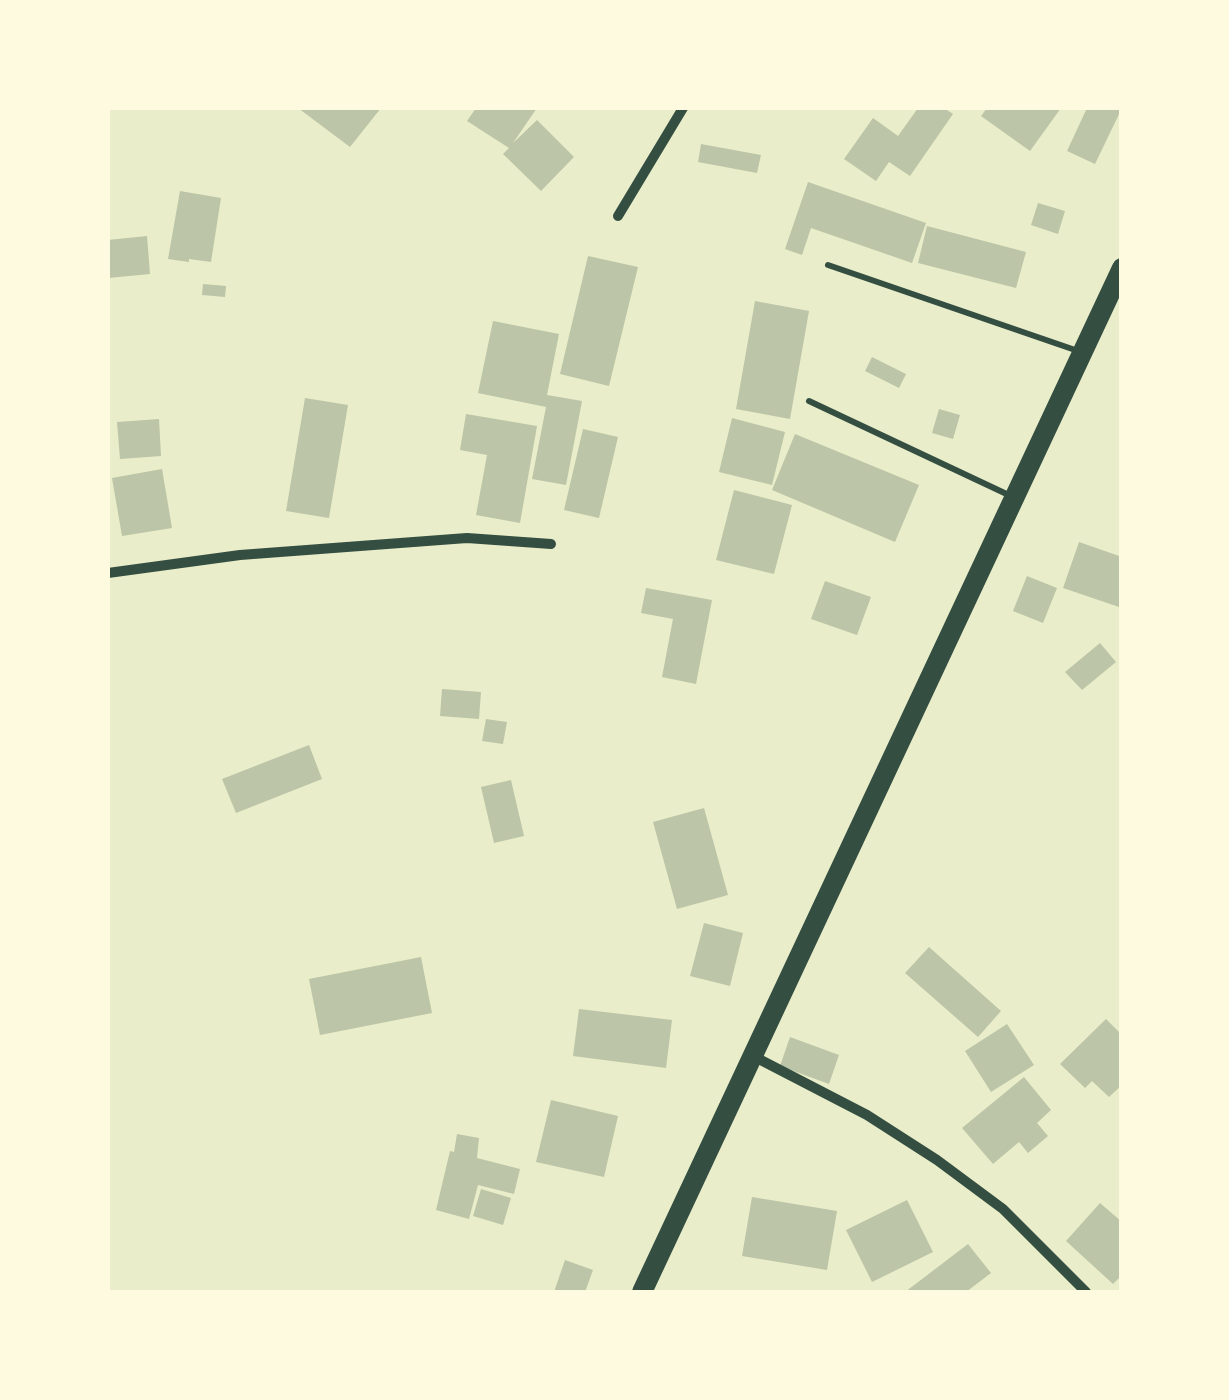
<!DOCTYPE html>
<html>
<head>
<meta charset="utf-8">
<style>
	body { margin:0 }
	#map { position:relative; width:1229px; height:1400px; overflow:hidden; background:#e9edc9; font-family:"Source Sans 3",sans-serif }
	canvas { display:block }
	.frame { position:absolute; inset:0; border:110px solid #fefae0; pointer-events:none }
</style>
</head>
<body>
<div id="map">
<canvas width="1229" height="1400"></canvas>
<div class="frame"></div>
</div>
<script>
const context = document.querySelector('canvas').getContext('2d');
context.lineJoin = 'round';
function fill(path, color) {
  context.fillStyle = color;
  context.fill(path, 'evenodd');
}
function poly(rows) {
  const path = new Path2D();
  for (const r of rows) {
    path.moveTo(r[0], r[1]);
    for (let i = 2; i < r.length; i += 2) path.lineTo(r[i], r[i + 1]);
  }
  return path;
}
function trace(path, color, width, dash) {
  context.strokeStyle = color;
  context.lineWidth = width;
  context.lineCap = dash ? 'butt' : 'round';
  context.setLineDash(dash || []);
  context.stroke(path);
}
fill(poly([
	[298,108,381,108,350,147],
	[476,108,537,108,513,143,537,120,574,157,541,191,503,154,509,148,467,121],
	[918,108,944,108,953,114,910,176,889,162,876,181,844,159,873,118,898,136],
	[987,108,1061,108,1030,151,981,116],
	[1087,108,1122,108,1095,164,1067,151],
	[701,144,761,155,757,173,698,162],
	[808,182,926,223,912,263,811,228,802,255,785,249],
	[180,191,221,198,211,262,189,259,189,262,168,259],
	[1038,203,1065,211,1058,234,1031,225],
	[927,226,1026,252,1016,288,918,263],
	[147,236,150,274,108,278,108,240],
	[588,256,638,267,609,386,560,374],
	[203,284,226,286,225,297,202,295],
	[755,301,809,311,790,419,736,409],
	[493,321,559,334,547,395,582,401,566,485,532,479,546,407,478,393],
	[872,357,906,374,899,388,865,371],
	[305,398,348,405,329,518,286,511],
	[939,409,960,415,953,439,932,433],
	[466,414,537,426,520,523,476,515,487,455,460,450],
	[732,418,785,432,772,485,719,472],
	[159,419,161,456,120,459,117,422],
	[583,429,618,437,599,518,564,510],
	[795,434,919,485,895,542,772,490],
	[162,469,172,528,122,536,112,478],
	[734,490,792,505,774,574,716,560],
	[1079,542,1122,557,1122,608,1063,588],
	[1027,576,1057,588,1043,623,1013,611],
	[825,581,871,597,857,635,811,619],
	[646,588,712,600,696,684,662,677,673,619,641,613],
	[1100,643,1116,662,1082,690,1065,672],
	[442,689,481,692,479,719,440,716],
	[486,719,507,722,503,744,482,741],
	[309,745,322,779,236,813,222,779],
	[511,780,524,836,494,843,481,787],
	[704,808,728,895,677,909,653,822],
	[704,923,743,933,730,986,690,976],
	[929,947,1001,1011,978,1037,905,973],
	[421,957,432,1013,320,1035,309,979],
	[579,1009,672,1020,666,1068,573,1056],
	[1106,1019,1122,1035,1122,1085,1109,1097,1092,1081,1085,1088,1060,1064],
	[1007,1024,1034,1065,991,1092,965,1051],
	[790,1037,839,1055,829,1084,780,1066],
	[1024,1077,1051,1110,1037,1123,1048,1136,1028,1153,1019,1142,993,1164,962,1128],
	[551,1100,618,1116,604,1177,536,1162],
	[457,1134,479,1138,477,1158,520,1169,514,1194,478,1185,469,1219,436,1210,450,1151,454,1152],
	[481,1189,511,1198,503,1225,473,1216],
	[752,1197,837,1211,827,1270,742,1256],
	[907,1200,933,1252,872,1282,846,1230],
	[1100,1203,1122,1222,1122,1275,1113,1284,1066,1241],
	[968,1244,991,1273,966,1292,905,1292],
	[565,1260,593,1270,585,1292,554,1292]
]), '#bcc5a7');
trace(poly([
	[828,265,1081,352],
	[809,401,1013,497]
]), '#344e41', 6);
trace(poly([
	[618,216,683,108],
	[108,573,240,555,467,538,551,544],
	[753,1056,867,1115,937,1160,1003,1209,1086,1292]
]), '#344e41', 10);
trace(poly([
	[642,1292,1122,268]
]), '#344e41', 20);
</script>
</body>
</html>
